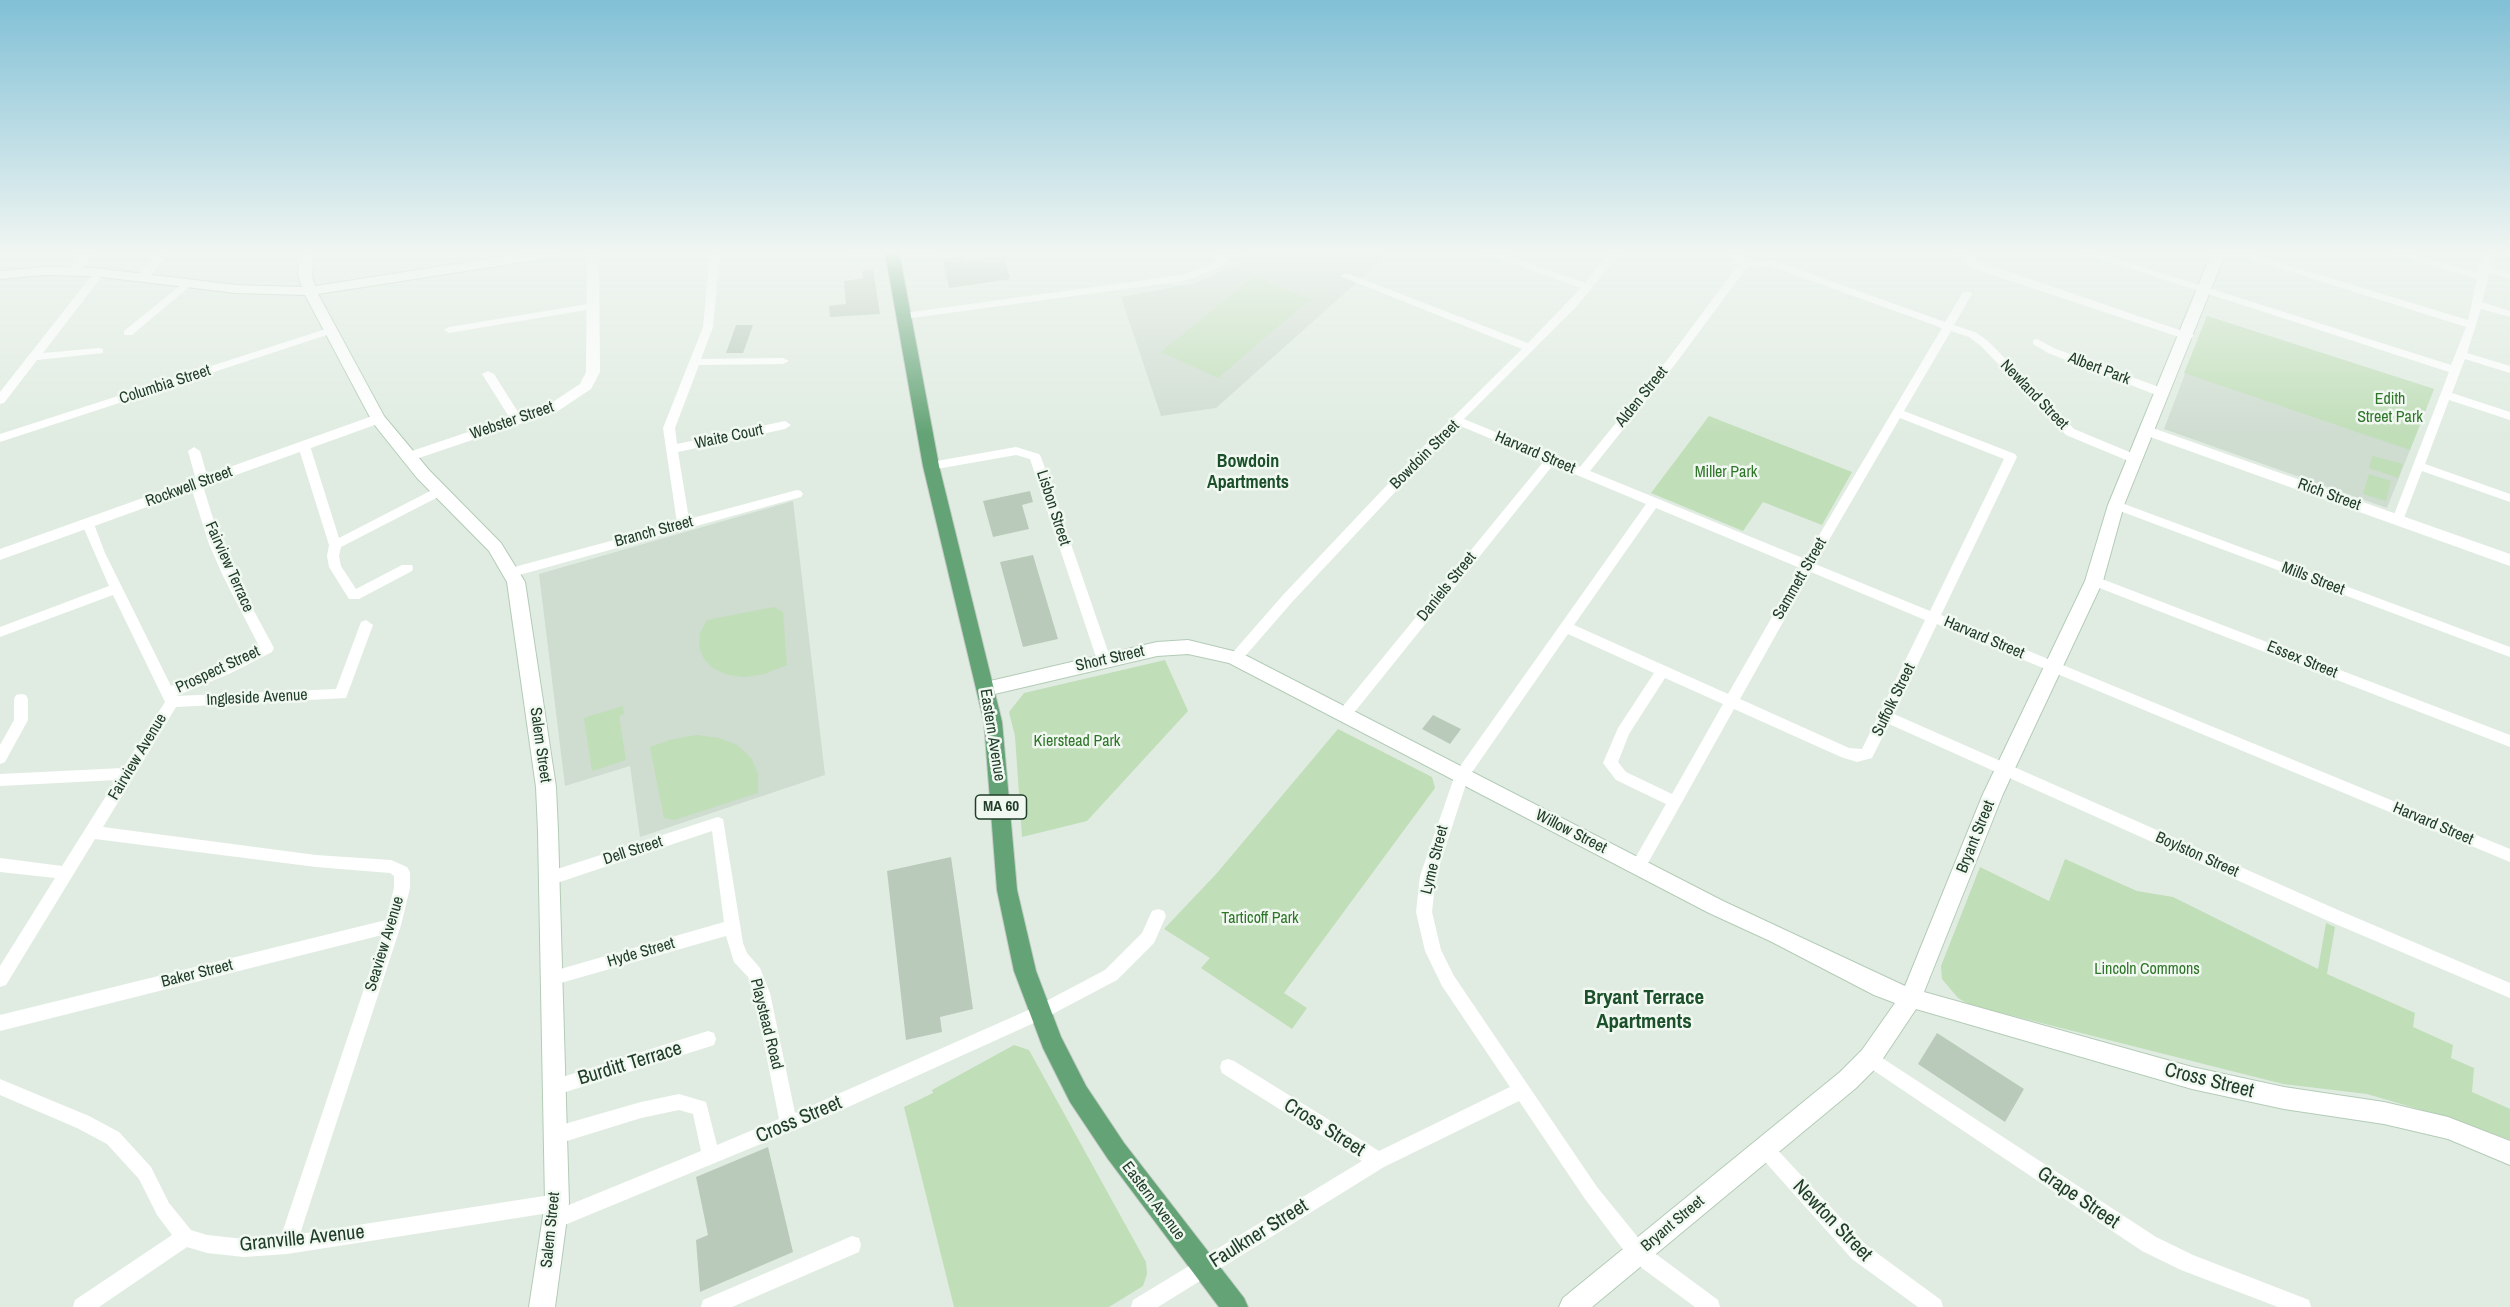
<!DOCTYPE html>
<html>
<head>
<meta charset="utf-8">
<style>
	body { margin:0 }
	canvas { display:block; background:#e0ece1 }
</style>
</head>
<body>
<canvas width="2510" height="1307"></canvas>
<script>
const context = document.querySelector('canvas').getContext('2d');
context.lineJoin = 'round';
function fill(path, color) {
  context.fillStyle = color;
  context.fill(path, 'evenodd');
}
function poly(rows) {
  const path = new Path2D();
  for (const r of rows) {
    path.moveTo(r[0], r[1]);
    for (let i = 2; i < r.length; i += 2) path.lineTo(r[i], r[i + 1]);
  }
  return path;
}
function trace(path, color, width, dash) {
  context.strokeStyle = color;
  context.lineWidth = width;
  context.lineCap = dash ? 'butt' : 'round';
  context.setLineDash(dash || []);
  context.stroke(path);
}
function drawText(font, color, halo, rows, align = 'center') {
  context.font = font + ' "Archivo Narrow",sans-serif';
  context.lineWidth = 5;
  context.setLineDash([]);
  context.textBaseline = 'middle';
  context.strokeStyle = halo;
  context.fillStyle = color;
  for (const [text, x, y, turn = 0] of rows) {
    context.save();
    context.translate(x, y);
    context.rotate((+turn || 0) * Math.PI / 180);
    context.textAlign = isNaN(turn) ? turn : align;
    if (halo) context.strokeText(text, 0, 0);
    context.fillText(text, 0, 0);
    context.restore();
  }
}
fill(poly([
	[1245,252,1391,252,1216,408,1161,416,1121,297,1195,283,1238,265],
	[2207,316,2434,389,2387,508,2164,429],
	[793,501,825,775,640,837,630,766,565,786,539,574]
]), '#cfdcd0');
fill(poly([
	[1254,276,1310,299,1218,378,1161,352],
	[2207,316,2434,389,2410,450,2184,373],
	[1709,416,1852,472,1822,525,1763,502,1743,531,1651,493],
	[2372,456,2403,464,2398,478,2369,468],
	[2369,474,2391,481,2386,501,2363,494],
	[774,607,783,612,787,665,764,674,745,677,728,675,713,668,704,659,699,647,700,633,707,620],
	[1165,660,1188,711,1087,821,1022,837,1015,736,1009,712,1024,693],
	[623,706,624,714,619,716,626,760,592,771,584,718],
	[1338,729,1432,777,1435,788,1284,993,1307,1008,1292,1029,1201,968,1210,958,1164,929,1217,873],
	[697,735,719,738,737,745,751,758,758,774,758,793,674,820,664,818,650,747,673,739],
	[2065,859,2137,891,2173,897,2318,969,2326,923,2335,927,2327,974,2415,1013,2413,1027,2453,1045,2451,1058,2474,1068,2472,1092,2510,1109,2510,1140,2449,1118,2367,1094,2283,1084,1970,1005,1958,998,1942,979,1941,966,1980,867,2049,901],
	[1014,1045,1029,1050,1146,1262,1147,1274,1143,1286,1109,1307,954,1307,904,1107,933,1093,932,1090]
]), '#c0deb8');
fill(poly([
	[963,256,965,261,1004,256,1010,279,949,288,943,259],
	[873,269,880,314,830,317,829,306,846,304,844,281,863,278,862,271],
	[736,325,753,325,743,353,726,353],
	[1030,491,1033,502,1022,505,1029,529,993,537,983,501],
	[1033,555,1058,639,1023,647,1000,562],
	[1433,715,1461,729,1450,744,1422,729],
	[951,857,973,1009,940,1017,942,1032,906,1040,887,871],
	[1937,1033,2024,1089,2005,1122,1918,1064],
	[768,1147,793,1252,700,1292,696,1240,708,1235,696,1177]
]), '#b9cabb');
const secondary = poly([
	[300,252,314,252,312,276,315,286,534,252,569,252,562,256,318,294,384,416,429,470,501,543,525,582,556,787,558,831,569,1203,555,1307,529,1307,545,1203,538,831,536,787,507,582,489,551,417,478,373,423,305,295,236,293,94,276,44,275,0,279,0,271,44,267,94,268,236,285,302,287,298,276,300,252],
	[2212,252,2226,252,2124,505,2103,581,2003,794,1924,992,2192,1067,2284,1087,2384,1102,2448,1117,2510,1141,2510,1165,2448,1139,2384,1124,2284,1109,2192,1089,1916,1009,1878,1066,1856,1088,1592,1307,1559,1307,1563,1298,1840,1072,1862,1050,1895,1003,1874,995,1770,941,1709,913,1229,663,1188,654,1157,656,986,696,979,694,977,689,979,684,986,682,1157,642,1188,640,1241,653,1723,901,1905,986,1983,794,2085,581,2108,505,2212,252]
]);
const primary = poly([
	[885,252,899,252,939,466,1002,722,1017,890,1036,971,1061,1037,1086,1086,1124,1143,1244,1298,1248,1307,1219,1307,1108,1159,1070,1102,1043,1048,1014,971,997,890,984,722,923,466,885,252]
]);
trace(secondary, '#b3ccb7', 2);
trace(primary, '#c1c9c3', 2);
fill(poly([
	[157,252,167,252,154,272,146,279,138,279,137,277,157,252],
	[710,252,720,252,713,327,701,359,783,358,789,361,783,364,699,365,675,428,677,444,785,421,791,425,785,429,678,452,689,519,797,490,801,491,803,494,801,497,512,577,507,575,506,572,507,569,677,523,663,428,703,327,710,252],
	[855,252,879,252,856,258,851,255,855,252],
	[905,252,934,252,929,255,893,260,888,257,905,252],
	[1225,252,1236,252,1219,268,1184,281,904,319,899,316,904,313,1182,275,1211,264,1225,252],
	[1481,252,1497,252,1585,283,1610,252,1621,252,1577,306,1464,419,1580,467,1668,359,1739,264,1733,260,1730,252,1740,252,1742,256,1748,260,1758,262,1772,260,1945,322,1963,292,1971,292,1972,294,1954,325,1977,333,1989,342,2074,429,2139,456,2141,459,2139,462,2131,462,2066,435,1981,346,1969,337,1951,331,1904,411,2015,454,2017,457,1941,615,2510,849,2510,862,1937,624,1894,714,2338,910,2510,983,2510,998,2326,920,1889,724,1872,758,1857,762,1841,757,1734,709,1643,872,1638,874,1633,872,1630,867,1633,862,1666,804,1616,780,1603,763,1618,728,1654,673,1568,634,1468,778,1436,876,1432,912,1441,950,1454,976,1597,1187,1645,1246,1718,1300,1720,1307,1695,1307,1631,1260,1585,1199,1519,1101,1384,1167,1158,1307,1131,1307,1133,1300,1362,1161,1222,1073,1220,1067,1222,1061,1228,1059,1234,1061,1379,1151,1510,1087,1442,986,1425,951,1416,912,1420,876,1456,772,1646,504,1553,465,1349,719,1339,719,1337,715,1339,711,1544,461,1458,425,1293,601,1240,662,1230,662,1228,658,1283,595,1423,447,1522,349,1340,276,1345,273,1349,274,1528,343,1581,288,1481,252],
	[1768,265,1942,328,1805,559,1590,471,1676,363,1748,266,1758,268,1768,265],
	[1900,418,2004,459,1930,611,1815,564,1900,418],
	[1656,508,1800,568,1728,694,1574,625,1656,508],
	[1811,572,1925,620,1862,749,1849,748,1740,699,1811,572],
	[1665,678,1723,704,1672,794,1626,772,1618,762,1629,734,1665,678],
	[2079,252,2095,252,2451,365,2466,327,2228,252,2244,252,2468,320,2477,279,2389,252,2406,252,2478,273,2483,252,2493,252,2490,267,2510,273,2510,279,2489,273,2482,302,2510,311,2510,317,2481,309,2467,353,2510,366,2510,373,2465,359,2452,393,2510,412,2510,420,2449,400,2425,464,2510,494,2510,502,2422,471,2402,523,2398,524,2392,520,2449,372,2079,252],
	[100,269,105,272,43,353,99,348,103,349,103,353,37,360,4,403,0,404,0,392,96,270,100,269],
	[187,280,191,281,191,285,132,335,124,335,124,331,187,280],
	[594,303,599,306,598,308,449,333,444,330,449,327,594,303],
	[329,328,334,331,333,333,0,442,0,434,329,328],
	[2037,339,2056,349,2167,390,2169,393,2163,397,2159,396,2048,353,2033,344,2033,340,2037,339],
	[488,371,494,374,523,420,521,423,513,423,511,420,482,374,488,371],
	[304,442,310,446,339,538,436,488,444,488,446,491,444,494,341,547,339,556,341,566,356,589,402,565,412,565,413,568,412,571,359,599,349,599,329,567,327,556,329,545,298,446,304,442],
	[194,447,200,451,209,482,203,486,221,544,235,576,274,648,272,652,231,673,176,696,336,689,361,622,366,620,373,625,346,698,176,707,103,827,316,855,391,860,407,867,410,872,410,888,401,925,300,1234,557,1194,563,1197,566,1203,564,1207,701,1151,693,1114,679,1110,641,1118,554,1145,548,1142,545,1136,548,1130,554,1127,641,1102,679,1094,706,1102,717,1145,779,1119,754,993,748,977,734,962,726,936,550,986,544,984,542,979,544,974,550,972,724,922,712,831,548,886,543,884,540,879,543,874,548,872,718,817,723,819,743,943,747,953,760,968,770,993,795,1113,1033,1008,1105,970,1142,933,1152,911,1158,909,1164,911,1166,916,1154,943,1117,980,1045,1018,826,1117,555,1229,549,1226,546,1220,549,1213,287,1254,244,1257,207,1253,187,1247,99,1307,73,1307,75,1300,172,1235,157,1215,139,1179,107,1144,77,1128,0,1095,0,1079,89,1116,119,1132,151,1167,169,1203,191,1230,207,1235,244,1239,281,1236,382,935,0,1031,0,1015,386,920,394,888,394,876,390,873,316,867,95,839,6,985,0,987,0,966,55,878,0,872,0,858,62,866,116,780,0,786,0,774,123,768,165,702,113,595,0,637,0,627,109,586,82,524,88,520,94,524,105,553,171,686,221,665,259,646,223,576,209,544,190,484,196,480,188,451,194,447],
	[1016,447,1039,454,1041,457,1111,660,1109,664,1099,664,1097,660,1030,459,1016,455,931,470,925,466,931,462,1016,447],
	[2116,501,2510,647,2510,657,2112,508,2110,505,2116,501],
	[2094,576,2510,735,2510,747,2089,584,2088,581,2094,576],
	[21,694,26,695,28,699,28,720,5,762,0,764,0,745,14,720,14,699,16,695,21,694],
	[708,1031,714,1033,716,1039,714,1045,708,1047,553,1096,547,1094,544,1088,547,1082,553,1080,708,1031],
	[1870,1050,2156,1237,2193,1255,2309,1300,2311,1307,2278,1307,2181,1270,2142,1251,1864,1064,1862,1058,1864,1052,1870,1050],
	[1765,1140,1771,1143,1866,1245,1941,1300,1943,1307,1918,1307,1852,1259,1759,1155,1756,1149,1759,1143,1765,1140],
	[852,1236,859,1238,861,1245,859,1252,732,1307,701,1307,703,1300,852,1236]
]), '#fff');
fill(poly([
	[81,252,94,252,78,274,70,274,68,271,81,252],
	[587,252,599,252,600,372,591,389,558,411,413,460,403,460,401,457,403,454,548,405,580,384,586,372,587,252],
	[1950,252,1965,252,1980,262,2194,335,2192,338,2182,338,1972,268,1950,252],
	[378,414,385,419,383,422,0,560,0,549,378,414],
	[2147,426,2510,554,2510,566,2142,434,2140,431,2147,426]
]), '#fff');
fill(secondary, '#fff');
fill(primary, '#63a375');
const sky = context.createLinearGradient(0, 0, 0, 435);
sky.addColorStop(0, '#81c0d6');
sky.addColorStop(0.58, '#f1f6f2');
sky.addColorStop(1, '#f1f6f200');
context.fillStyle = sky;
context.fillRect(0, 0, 2510, 435);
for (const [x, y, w] of [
	[1001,807,51]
]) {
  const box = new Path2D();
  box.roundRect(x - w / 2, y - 12, w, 24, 4.5);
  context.fillStyle = '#f1f8f1';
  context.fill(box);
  trace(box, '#203d28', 1.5);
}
drawText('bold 15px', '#203d28', null, [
	["MA 60",1001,807]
]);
drawText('16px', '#203d28', '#f1f8f1', [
	["Albert Park",2099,369,21],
	["Columbia Street",165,385,-18],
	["Newland Street",2034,395,46],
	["Alden Street",1642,397,-51],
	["Webster Street",512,421,-19],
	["Waite Court",729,437,-12],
	["Harvard Street",1535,453,23],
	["Bowdoin Street",1425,455,-45],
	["Rockwell Street",189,487,-20],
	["Rich Street",2329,495,20],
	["Lisbon Street",1053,508,72],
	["Branch Street",654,532,-15],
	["Fairview Terrace",229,567,66],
	["Sammett Street",1800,579,-60],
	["Mills Street",2313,579,21],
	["Daniels Street",1447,587,-51],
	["Harvard Street",1984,638,23],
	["Short Street",1110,659,-13],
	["Essex Street",2302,660,22],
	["Prospect Street",218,670,-25],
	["Ingleside Avenue",257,698,-3],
	["Suffolk Street",1894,700,-64],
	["Eastern Avenue",992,735,81],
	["Salem Street",540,745,82],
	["Fairview Avenue",138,757,-59],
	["Harvard Street",2433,824,23],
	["Willow Street",1571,832,27],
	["Bryant Street",1976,837,-68],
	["Dell Street",633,851,-18],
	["Boylston Street",2197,855,24],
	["Lyme Street",1435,860,-76],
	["Seaview Avenue",385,944,-73],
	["Hyde Street",641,953,-16],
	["Baker Street",197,974,-14],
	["Playstead Road",766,1024,76],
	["Eastern Avenue",1153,1201,53],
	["Bryant Street",1673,1224,-40],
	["Salem Street",551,1230,-84]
]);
drawText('16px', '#2f7529', '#f1f8f1', [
	["Edith",2390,400],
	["Street Park",2390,418],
	["Miller Park",1726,473],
	["Kierstead Park",1077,742],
	["Tarticoff Park",1260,919],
	["Lincoln Commons",2147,970]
]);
drawText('bold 18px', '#1b502b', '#f1f8f1', [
	["Bowdoin",1248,462],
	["Apartments",1248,483]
]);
drawText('20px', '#203d28', '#f1f8f1', [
	["Burditt Terrace",630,1064,-17],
	["Cross Street",2209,1081,14],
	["Cross Street",799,1120,-23],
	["Cross Street",1324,1128,32],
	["Grape Street",2078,1198,34],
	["Newton Street",1832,1221,46],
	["Faulkner Street",1259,1234,-32],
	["Granville Avenue",302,1239,-6]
]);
drawText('bold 21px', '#1b502b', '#f1f8f1', [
	["Bryant Terrace",1644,998],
	["Apartments",1644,1022]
]);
</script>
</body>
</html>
